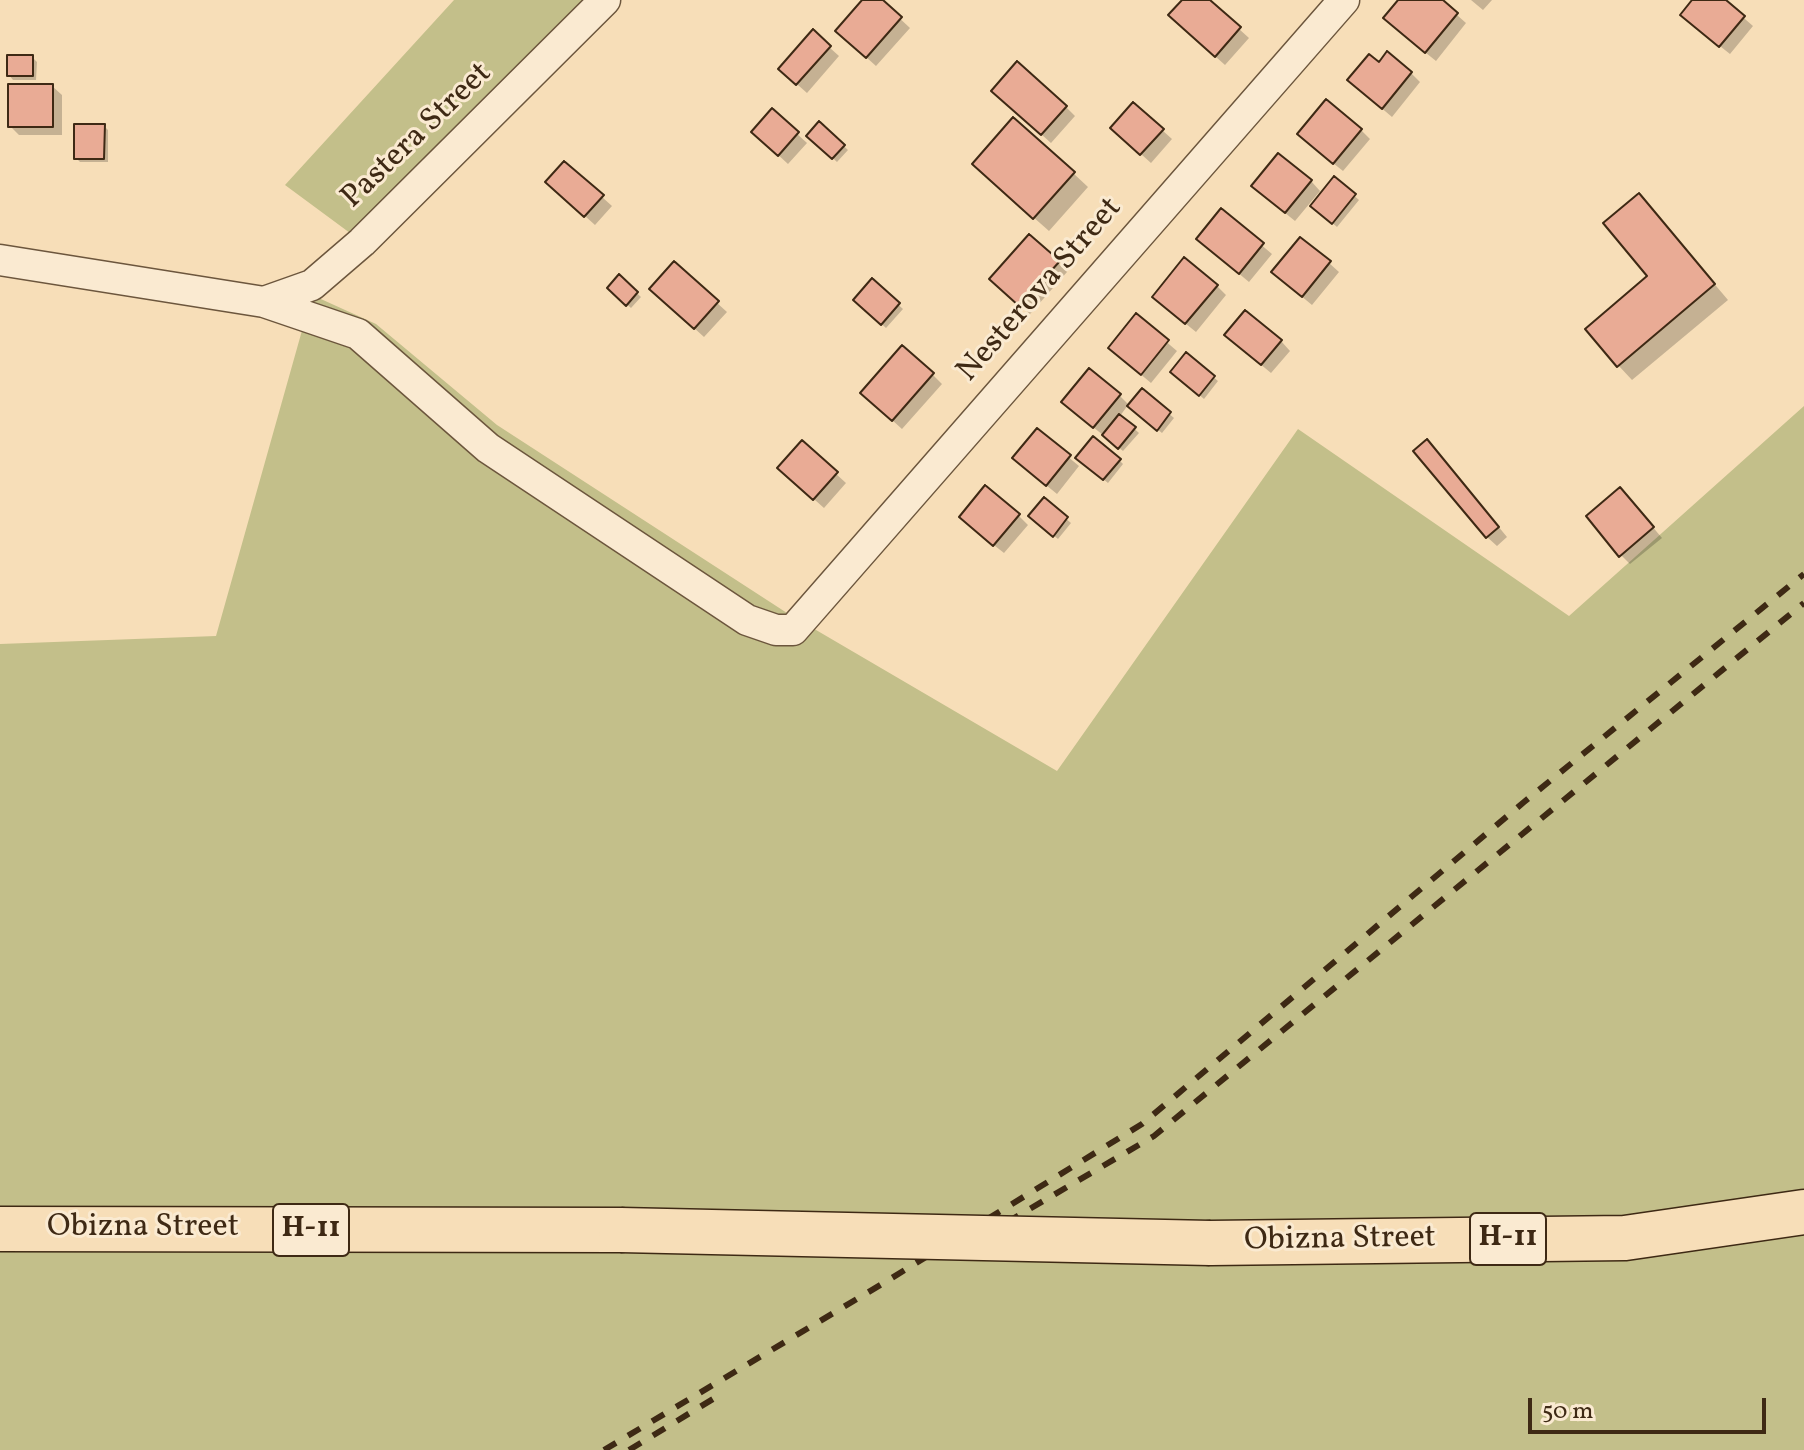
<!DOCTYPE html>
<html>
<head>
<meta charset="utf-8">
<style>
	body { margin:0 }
	#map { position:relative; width:1804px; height:1450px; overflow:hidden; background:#f7deb8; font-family:Vollkorn,serif }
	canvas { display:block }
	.scale { position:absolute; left:1528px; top:1398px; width:238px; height:36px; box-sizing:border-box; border:4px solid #3e2914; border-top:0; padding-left:10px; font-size:24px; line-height:28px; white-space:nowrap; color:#3e2914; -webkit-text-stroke:6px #faead1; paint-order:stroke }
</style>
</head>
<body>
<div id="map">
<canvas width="1804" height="1450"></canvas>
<div class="scale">50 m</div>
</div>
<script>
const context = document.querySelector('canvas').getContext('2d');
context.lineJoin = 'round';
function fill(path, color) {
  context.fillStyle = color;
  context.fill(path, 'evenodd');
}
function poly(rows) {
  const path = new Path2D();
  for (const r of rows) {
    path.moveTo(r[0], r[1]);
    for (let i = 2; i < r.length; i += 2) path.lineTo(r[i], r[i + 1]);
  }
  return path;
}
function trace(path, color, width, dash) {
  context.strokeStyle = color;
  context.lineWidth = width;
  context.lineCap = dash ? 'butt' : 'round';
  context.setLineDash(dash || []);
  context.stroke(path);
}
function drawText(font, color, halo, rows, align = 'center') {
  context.font = font + ' Vollkorn,serif';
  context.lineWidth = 6;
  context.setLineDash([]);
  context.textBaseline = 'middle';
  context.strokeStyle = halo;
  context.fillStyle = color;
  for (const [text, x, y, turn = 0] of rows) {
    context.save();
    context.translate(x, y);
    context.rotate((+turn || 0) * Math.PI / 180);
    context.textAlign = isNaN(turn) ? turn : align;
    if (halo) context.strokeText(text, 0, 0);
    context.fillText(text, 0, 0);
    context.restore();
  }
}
fill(poly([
	[454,0,585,0,350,233,285,185],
	[312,295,376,324,497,425,787,613,1057,771,1298,429,1569,616,1804,406,1804,1450,0,1450,0,644,216,636]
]), '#c3bf8a');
fill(poly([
	[865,0,880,0,910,28,876,66,847,40],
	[1184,0,1207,0,1249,38,1225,65,1180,25],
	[1401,0,1440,0,1466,23,1436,61,1395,28],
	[1471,0,1492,0,1483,10],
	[1695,0,1723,0,1753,26,1730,54,1692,24],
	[829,47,839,56,807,93,790,78],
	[32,57,37,62,36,80,13,80,9,75],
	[1379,65,1411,73,1420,82,1392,117,1359,89],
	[52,86,62,95,62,135,19,135,10,126],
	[1003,100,1066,107,1075,116,1051,143],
	[772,111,807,143,788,164,763,141],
	[820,124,848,150,837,162,809,136],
	[104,126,108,130,108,162,80,162,76,158],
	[1162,130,1172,139,1151,163,1122,137],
	[1361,130,1370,139,1343,171,1308,143],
	[1073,173,1088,187,1049,231,989,178],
	[1335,179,1359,200,1337,227,1317,210],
	[1311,181,1320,191,1295,221,1263,195],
	[557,191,602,197,612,206,595,225],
	[1639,195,1728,300,1632,380,1618,365,1650,277],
	[1221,211,1272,254,1249,282,1208,248],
	[1058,263,1067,272,1030,314,1001,288],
	[1329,263,1339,272,1312,305,1283,281],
	[674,264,727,312,704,337,661,298],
	[619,277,641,297,631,308,609,288],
	[872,281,903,309,886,328,856,300],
	[1217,286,1226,295,1196,332,1164,306],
	[1136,316,1177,351,1151,383,1120,357],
	[1281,341,1290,351,1271,373,1236,344],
	[1187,355,1218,381,1204,399,1177,376],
	[933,375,942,384,902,429,872,402],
	[1142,391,1174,418,1162,433,1128,405,1120,416,1139,433,1123,451,1073,411,1120,396,1130,406],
	[1037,431,1079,466,1057,494,1024,467],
	[802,443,846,483,824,508,789,477],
	[1436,451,1507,537,1497,546,1487,537],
	[1119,460,1123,464,1108,483,1082,462],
	[1629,499,1662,538,1630,564,1621,555],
	[1044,500,1071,523,1058,539,1035,520],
	[1018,515,1028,525,1004,553,971,527]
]), '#0003');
const building = poly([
	[862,0,883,0,902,17,866,58,835,31,862,0],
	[1182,0,1210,0,1241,27,1215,57,1168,15,1182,0],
	[1398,0,1443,0,1458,13,1425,53,1383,18,1398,0],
	[1692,0,1726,0,1745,16,1719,47,1680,15,1692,0],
	[813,29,831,46,796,85,778,69,813,29],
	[1387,51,1412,72,1382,109,1347,80,1369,54,1379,62,1387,51],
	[7,55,33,55,33,76,7,76,7,55],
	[1017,61,1067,106,1041,135,991,91,1017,61],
	[8,84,53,84,53,127,8,127,8,84],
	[1326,99,1362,129,1333,164,1297,134,1326,99],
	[1133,102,1164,129,1140,155,1110,128,1133,102],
	[772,108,799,132,778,156,751,132,772,108],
	[1013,117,1075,172,1033,219,972,164,1013,117],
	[819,121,845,145,832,159,806,136,819,121],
	[74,124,105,124,104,159,74,159,74,124],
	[1278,153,1312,180,1285,213,1251,186,1278,153],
	[564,161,604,195,584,217,545,182,564,161],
	[1334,176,1356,194,1332,224,1310,206,1334,176],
	[1639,193,1715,284,1617,367,1585,329,1647,276,1603,223,1639,193],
	[1221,208,1264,243,1239,274,1196,239,1221,208],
	[1029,234,1060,261,1019,306,989,279,1029,234],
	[1300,237,1331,261,1302,297,1271,272,1300,237],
	[1184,257,1218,285,1185,324,1152,297,1184,257],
	[674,261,719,301,694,329,649,289,674,261],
	[619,274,638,292,626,306,607,288,619,274],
	[872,278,900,303,881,325,853,300,872,278],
	[1245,310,1282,340,1261,365,1224,335,1245,310],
	[1136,313,1169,340,1141,375,1108,348,1136,313],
	[902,345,934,373,892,421,860,393,902,345],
	[1186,352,1215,376,1199,396,1170,372,1186,352],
	[1089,368,1121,394,1093,428,1061,402,1089,368],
	[1142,388,1171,412,1157,431,1127,406,1142,388],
	[1119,414,1136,427,1118,449,1102,435,1119,414],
	[1037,428,1071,455,1046,486,1012,458,1037,428],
	[1093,436,1121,459,1103,480,1075,458,1093,436],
	[1427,439,1499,527,1486,538,1413,451,1427,439],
	[802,440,838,472,813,500,777,468,802,440],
	[985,485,1020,514,993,546,959,517,985,485],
	[1620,487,1654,527,1619,557,1586,516,1620,487],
	[1044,497,1068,517,1053,537,1028,516,1044,497]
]);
fill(building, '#e9ab95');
trace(building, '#3e2914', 2);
const street = poly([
	[0,260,264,302,358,334,488,448,747,620,776,630,793,630,1344,0],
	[264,302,312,285,362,242,605,0]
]);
const primary = poly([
	[0,1229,621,1230],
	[1210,1243,1625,1238,1804,1212]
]);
trace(street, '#6c563d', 33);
trace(primary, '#3e2914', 47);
trace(street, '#faead1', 30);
trace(primary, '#f7deb8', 44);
trace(poly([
	[958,1251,1154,1136,1804,603],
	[604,1450,882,1284,1142,1124,1524,802,1804,574],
	[629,1450,718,1396]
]), '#3e2914', 6, [14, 14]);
const primaryBridge = poly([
	[621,1230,1210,1243]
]);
trace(primaryBridge, '#3e2914', 47, []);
trace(primaryBridge, '#f7deb8', 44);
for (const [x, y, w] of [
	[311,1230,76],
	[1508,1239,76]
]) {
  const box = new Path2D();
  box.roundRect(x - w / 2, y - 26, w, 52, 6);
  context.fillStyle = '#faead1';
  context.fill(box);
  trace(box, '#3e2914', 2);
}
drawText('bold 30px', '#3e2914', null, [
	["Н-11",311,1230],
	["Н-11",1508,1239]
]);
drawText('32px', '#3e2914', '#faead1', [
	["Pastera Street",418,137,-44],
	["Nesterova Street",1041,291,-49],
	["Obizna Street",143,1229],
	["Obizna Street",1340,1241,-1]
]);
</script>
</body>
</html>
